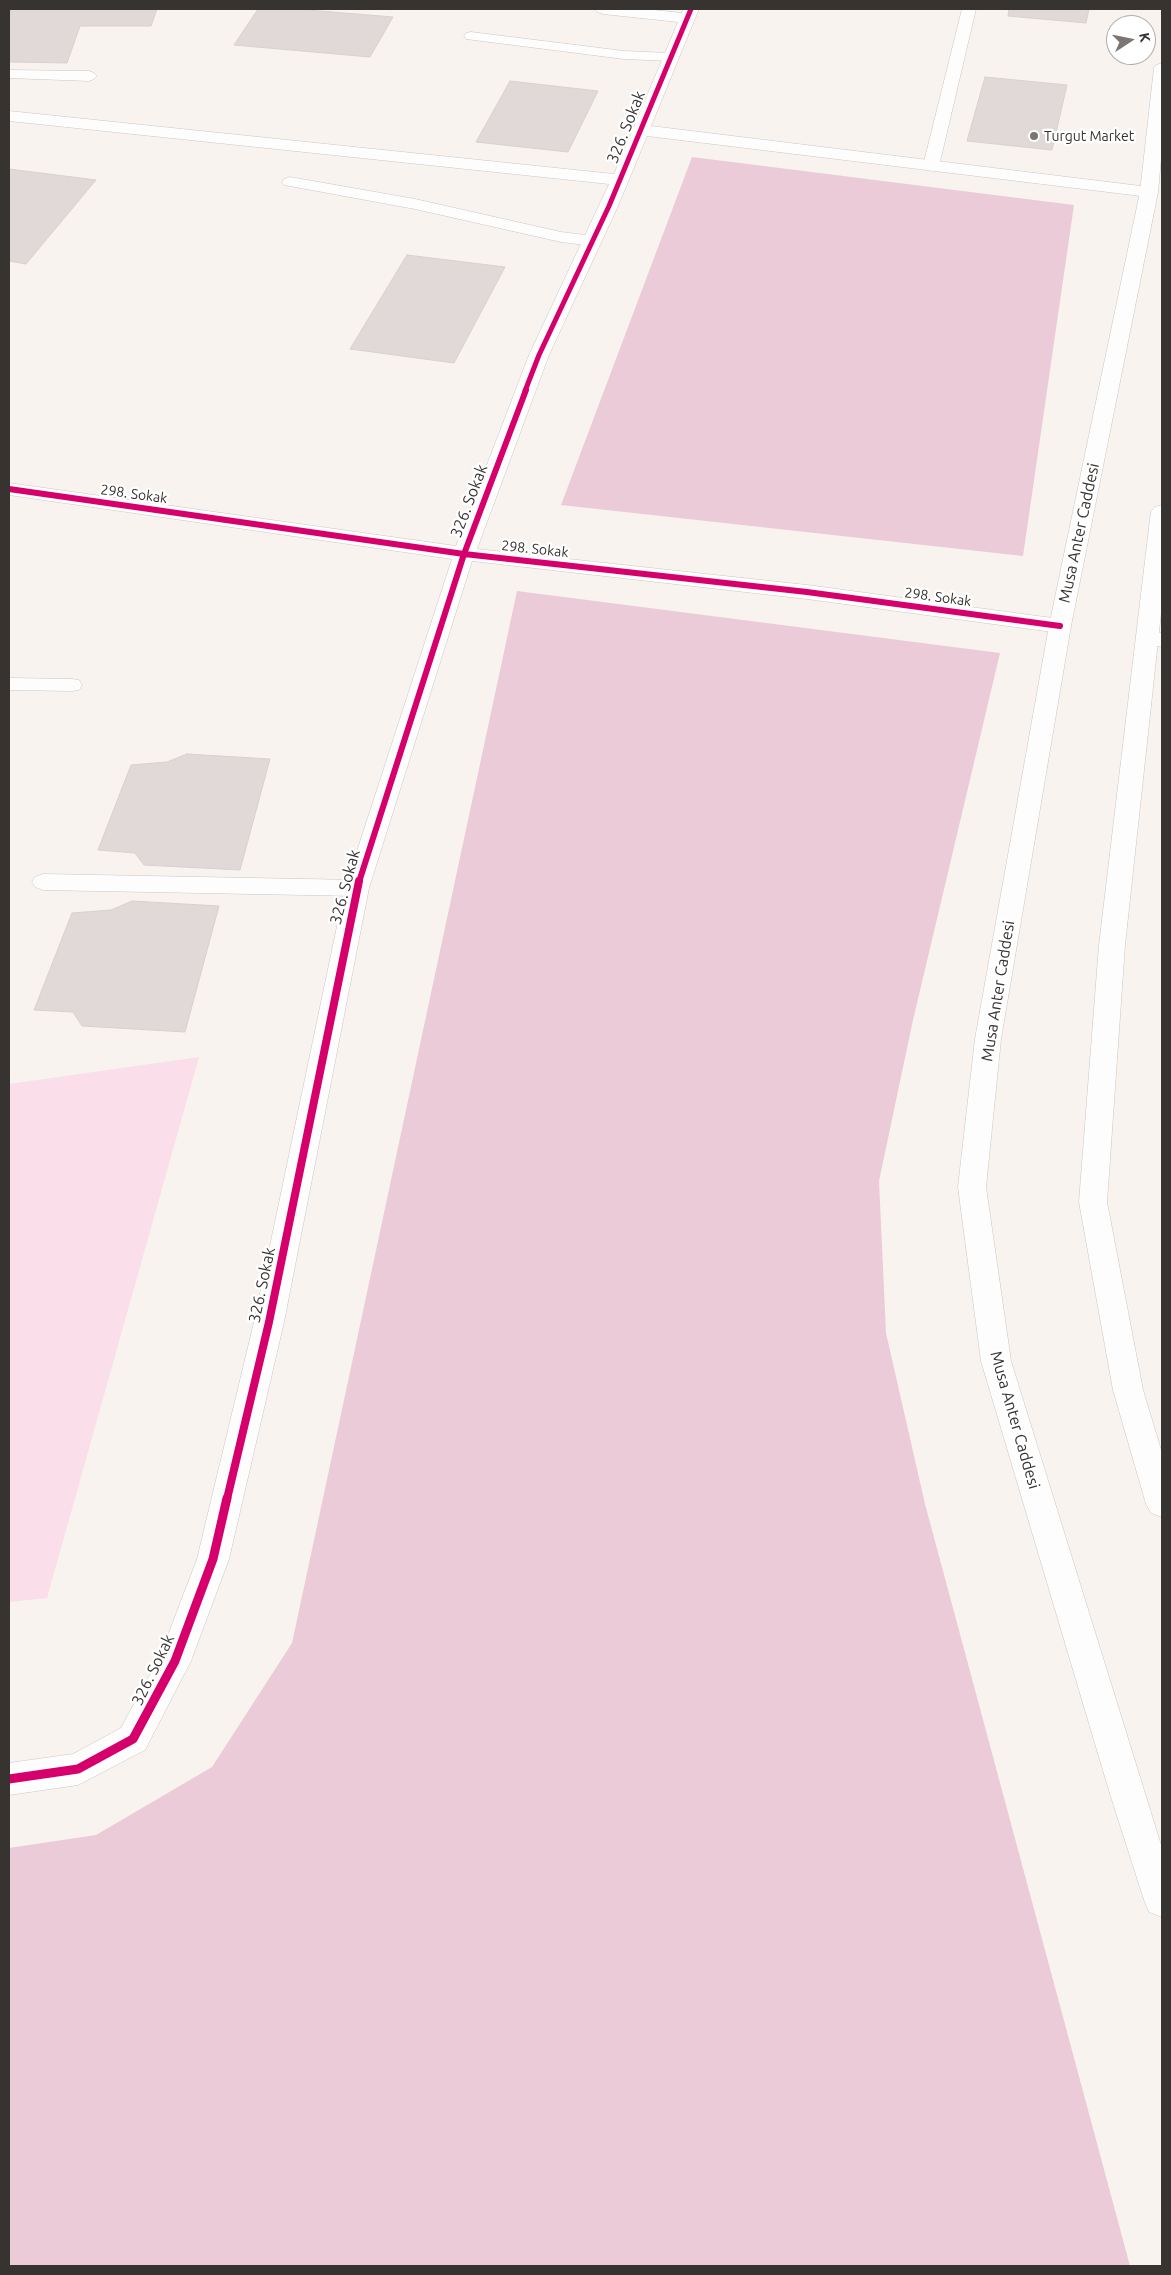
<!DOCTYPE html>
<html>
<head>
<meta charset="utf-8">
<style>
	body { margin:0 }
	#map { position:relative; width:1171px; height:2275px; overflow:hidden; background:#f8f3ef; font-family:Ubuntu,sans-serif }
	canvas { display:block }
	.frame { position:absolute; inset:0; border:10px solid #373331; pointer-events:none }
	.north { position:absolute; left:1106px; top:15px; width:50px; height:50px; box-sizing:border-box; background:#fff; border:1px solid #afadad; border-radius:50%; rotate:79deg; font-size:14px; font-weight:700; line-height:20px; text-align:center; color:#373331 }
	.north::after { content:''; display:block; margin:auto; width:18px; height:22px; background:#7b7674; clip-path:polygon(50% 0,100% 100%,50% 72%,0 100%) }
</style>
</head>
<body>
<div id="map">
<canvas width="1171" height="2275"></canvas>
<div class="frame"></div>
<div class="north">K</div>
</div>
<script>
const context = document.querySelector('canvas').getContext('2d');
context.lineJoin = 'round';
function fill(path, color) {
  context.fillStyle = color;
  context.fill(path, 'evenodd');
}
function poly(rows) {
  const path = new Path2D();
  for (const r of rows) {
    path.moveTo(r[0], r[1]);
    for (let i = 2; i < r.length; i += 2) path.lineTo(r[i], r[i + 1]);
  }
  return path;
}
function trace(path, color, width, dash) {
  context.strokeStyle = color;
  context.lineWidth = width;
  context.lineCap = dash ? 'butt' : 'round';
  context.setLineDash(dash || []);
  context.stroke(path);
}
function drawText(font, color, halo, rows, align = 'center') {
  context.font = font + ' Ubuntu,sans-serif';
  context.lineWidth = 4.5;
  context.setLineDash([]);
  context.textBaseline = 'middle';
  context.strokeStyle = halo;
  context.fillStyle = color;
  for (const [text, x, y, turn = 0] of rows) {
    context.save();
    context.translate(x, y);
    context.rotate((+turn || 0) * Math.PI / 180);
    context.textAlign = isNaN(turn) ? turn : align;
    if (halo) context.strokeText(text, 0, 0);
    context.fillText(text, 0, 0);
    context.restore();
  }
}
fill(poly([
	[199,1057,47,1598,9,1602,9,1084]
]), '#fadee9');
fill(poly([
	[692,157,1074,205,1023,556,561,505],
	[517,591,1000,653,913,1020,879,1181,886,1333,925,1504,1130,2266,9,2266,9,1848,96,1835,212,1767,292,1643]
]), '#ebcbd8');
const building = poly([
	[10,9,157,9,151,26,80,26,67,63,9,62,10,9],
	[258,9,296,9,393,17,370,57,234,45,258,9],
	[1009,9,1089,9,1086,23,1008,16,1009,9],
	[985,77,1067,85,1052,150,967,141,985,77],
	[510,81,598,91,568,152,476,142,510,81],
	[9,169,96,180,26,264,9,261,9,169],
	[407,255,505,267,454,363,350,349,407,255],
	[187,754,270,759,240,870,144,865,135,853,98,850,131,765,167,762,187,754],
	[132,901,219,906,185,1032,82,1026,73,1012,34,1010,72,913,111,910,132,901]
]);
fill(building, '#e1d9d7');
trace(building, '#d6d1d0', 1);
const service = poly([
	[962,9,976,9,939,166,937,169,931,171,925,169,923,166,962,9],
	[471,32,624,51,670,53,677,57,670,61,624,59,466,39,464,36,466,33,471,32],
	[9,70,89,71,94,73,97,76,94,79,89,81,9,78,9,70],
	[290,177,415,199,561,232,593,236,599,237,601,241,599,245,593,246,561,242,415,209,284,185,282,182,284,179,290,177],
	[9,678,72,679,79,680,82,685,79,690,72,691,9,690,9,678],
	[43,874,357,880,365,883,368,888,365,893,357,896,43,890,35,887,32,882,35,877,43,874]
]);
const minor = poly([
	[595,9,645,9,682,13,683,9,699,9,651,126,1149,187,1155,188,1158,192,1155,196,1149,197,647,136,618,206,549,355,477,549,807,585,1060,619,1068,621,1071,626,1068,631,1060,633,807,599,472,561,369,888,284,1322,229,1559,191,1661,145,1750,78,1785,9,1795,9,1763,73,1754,121,1728,160,1656,197,1559,254,1322,345,888,452,559,9,495,9,483,456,546,529,355,609,184,9,121,9,111,614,174,678,22,603,14,597,12,595,9],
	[1147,630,1162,633,1162,647,1139,642,1136,637,1139,632,1147,630]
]);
const secondary = poly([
	[1162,63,1162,148,1158,192,1071,626,1001,1039,986,1187,1011,1361,1162,1848,1162,1917,1149,1912,1144,1900,1110,1794,981,1361,958,1187,975,1039,1049,626,1140,192,1154,68,1156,65,1162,63],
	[1162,505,1162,604,1125,945,1107,1202,1143,1390,1162,1453,1162,1517,1151,1513,1146,1504,1113,1390,1079,1202,1099,945,1151,511,1155,507,1162,505]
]);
trace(service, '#cac6c2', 1);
trace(minor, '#cac6c2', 1);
trace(secondary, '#cac6c2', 1);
fill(service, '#fefdfd');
fill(minor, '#fefdfd');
fill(secondary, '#fefdfd');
trace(poly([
	[525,391,539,355,609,206,691,9]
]), '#d6006c', 5);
trace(poly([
	[9,489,464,554,807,592,1060,626],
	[359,882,464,554,526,390]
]), '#d6006c', 6);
trace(poly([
	[227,1499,269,1322,359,881]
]), '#d6006c', 8);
trace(poly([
	[9,1779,78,1769,133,1739,175,1661,213,1559,227,1498]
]), '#d6006c', 9);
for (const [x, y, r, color] of [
	[1034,136,5,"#7b7674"]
]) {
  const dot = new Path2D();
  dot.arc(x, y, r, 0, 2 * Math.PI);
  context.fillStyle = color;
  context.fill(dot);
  trace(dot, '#fff', 2);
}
drawText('14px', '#373331', '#fff', [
	["Turgut Market",1044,136]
], 'left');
drawText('14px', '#373331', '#fff', [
	["298. Sokak",134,494,8],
	["298. Sokak",535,549,6],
	["298. Sokak",938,597,8]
]);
drawText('16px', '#373331', '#fff', [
	["326. Sokak",626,127,-68],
	["326. Sokak",469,501,-69],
	["Musa Anter Caddesi",1079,533,-78],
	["326. Sokak",345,887,-75],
	["Musa Anter Caddesi",998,991,-81],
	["326. Sokak",262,1285,-78],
	["Musa Anter Caddesi",1015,1420,74],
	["326. Sokak",153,1670,-64]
]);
</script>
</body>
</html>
